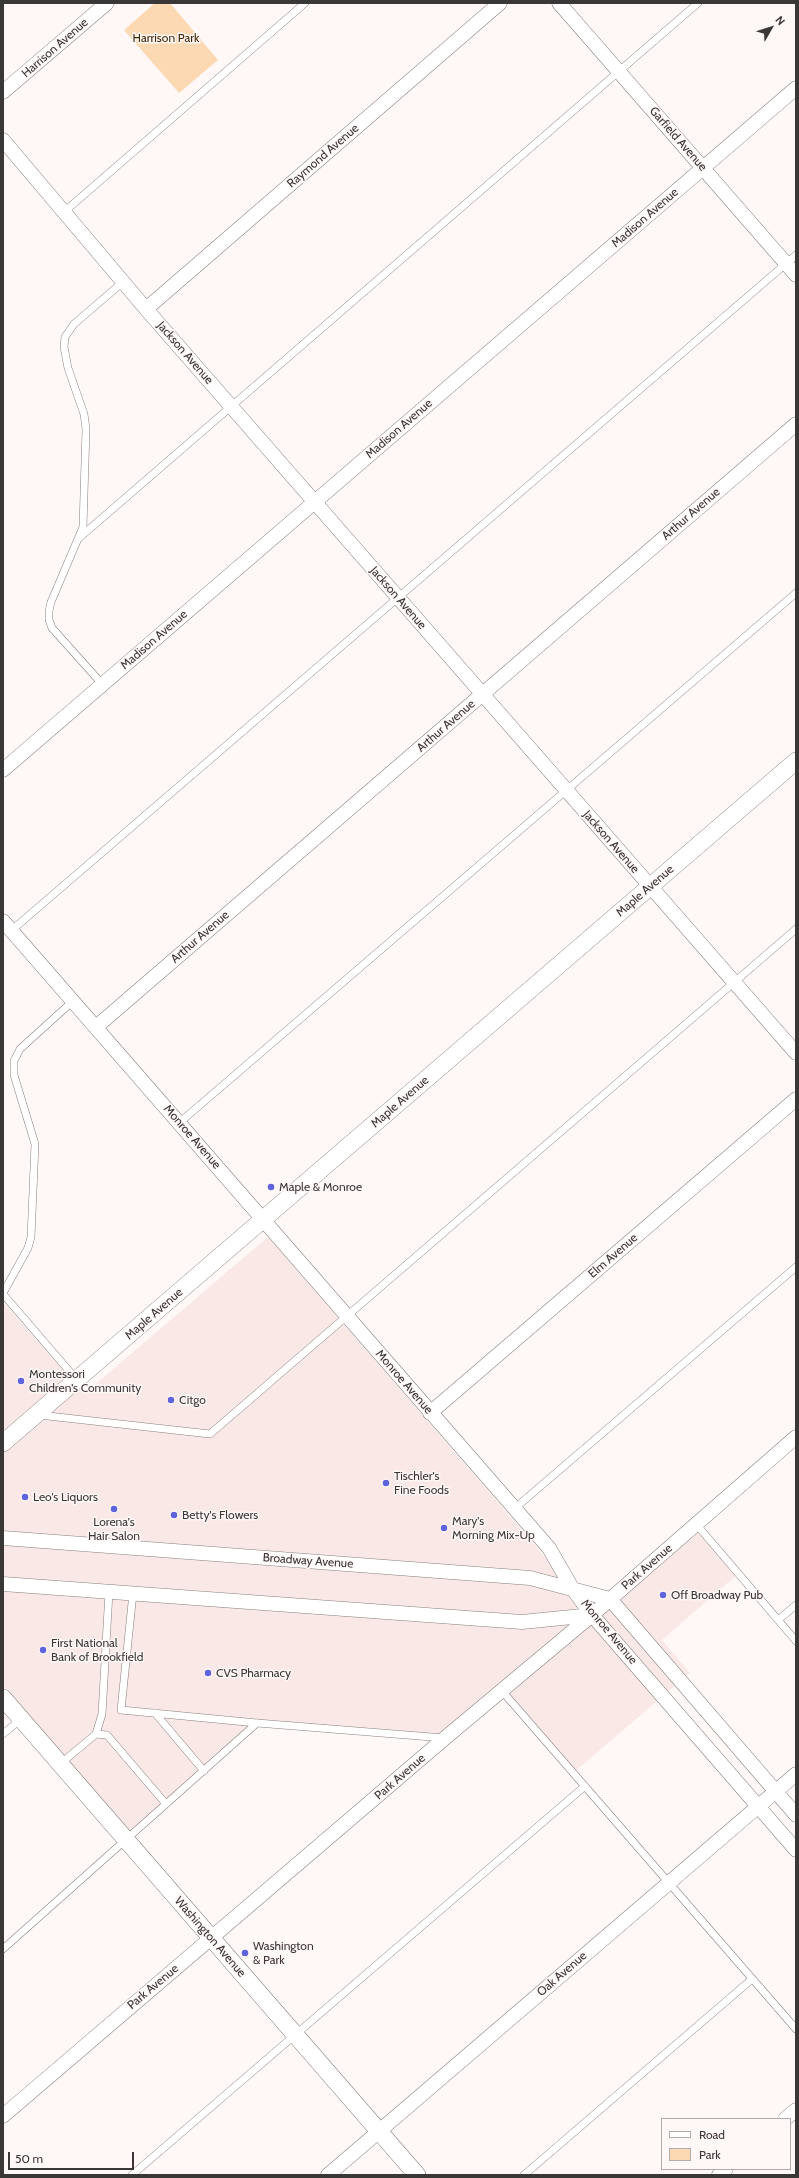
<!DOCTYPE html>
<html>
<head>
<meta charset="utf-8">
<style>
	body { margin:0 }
	#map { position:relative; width:799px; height:2178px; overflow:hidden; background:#fff8f7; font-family:Cabin,sans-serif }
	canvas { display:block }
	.frame { position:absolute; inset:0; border:4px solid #3a3737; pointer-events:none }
	.legend { position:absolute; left:661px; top:2118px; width:130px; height:52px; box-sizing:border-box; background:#fff8f7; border:1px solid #b0abaa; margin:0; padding:5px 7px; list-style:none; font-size:12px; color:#3a3737 }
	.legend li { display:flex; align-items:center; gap:8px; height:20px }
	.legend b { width:20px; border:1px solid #b0abaa }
	.north { position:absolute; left:751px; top:8px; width:40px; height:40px; -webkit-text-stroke:3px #fff8f7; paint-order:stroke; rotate:51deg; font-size:11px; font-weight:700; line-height:16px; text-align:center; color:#3a3737 }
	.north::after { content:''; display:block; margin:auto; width:14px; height:18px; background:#3a3737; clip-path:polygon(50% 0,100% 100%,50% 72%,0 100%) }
	.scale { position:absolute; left:8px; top:2152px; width:126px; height:18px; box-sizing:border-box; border:2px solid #3a3737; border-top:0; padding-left:5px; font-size:12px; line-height:14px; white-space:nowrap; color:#3a3737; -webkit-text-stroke:3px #fff8f7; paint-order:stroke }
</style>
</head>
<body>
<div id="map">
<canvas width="799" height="2178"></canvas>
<div class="frame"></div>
<ul class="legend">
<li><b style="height:5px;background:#fff"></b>Road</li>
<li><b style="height:11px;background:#fcd9b3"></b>Park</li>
</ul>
<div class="north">N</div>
<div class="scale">50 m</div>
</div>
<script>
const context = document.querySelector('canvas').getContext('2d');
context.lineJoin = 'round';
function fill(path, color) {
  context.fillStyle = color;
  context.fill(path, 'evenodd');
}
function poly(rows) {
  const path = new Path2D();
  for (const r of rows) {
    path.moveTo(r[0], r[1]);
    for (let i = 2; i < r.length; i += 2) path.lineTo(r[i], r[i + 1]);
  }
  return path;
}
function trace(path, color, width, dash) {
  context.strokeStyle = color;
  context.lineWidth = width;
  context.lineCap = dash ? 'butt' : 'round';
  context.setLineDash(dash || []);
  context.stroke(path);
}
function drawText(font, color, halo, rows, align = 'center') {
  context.font = font + ' Cabin,sans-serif';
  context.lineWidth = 3;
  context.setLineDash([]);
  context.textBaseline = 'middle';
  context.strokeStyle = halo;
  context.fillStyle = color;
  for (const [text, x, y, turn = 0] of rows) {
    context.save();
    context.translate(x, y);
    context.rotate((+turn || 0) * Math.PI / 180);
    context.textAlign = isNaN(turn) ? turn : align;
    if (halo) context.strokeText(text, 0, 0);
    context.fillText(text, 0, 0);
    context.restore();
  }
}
fill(poly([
	[268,1237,572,1588,592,1615,696,1524,739,1573,662,1640,690,1673,573,1773,502,1691,445,1738,257,1723,126,1840,3,1698,3,1302,84,1394]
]), '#f9e8e6');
fill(poly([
	[155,3,170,3,218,60,179,93,124,30]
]), '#fcd9b3');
const service = poly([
	[64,212,305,3],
	[79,538,698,3],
	[103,685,52,628,49,620,49,611,51,602,83,527,86,429,84,414,68,368,64,347,65,337,74,324,123,282],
	[12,930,796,255],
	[179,1123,796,593],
	[3,1293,28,1248,31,1237,35,1144,14,1075,14,1061,20,1049,73,1001],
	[3,1294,77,1380],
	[39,1415,210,1434,796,929],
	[514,1509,796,1267],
	[696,1524,796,1641],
	[133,1593,121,1710,257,1723,444,1738],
	[778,1620,796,1605],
	[502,1691,796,2029],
	[155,1713,204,1771],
	[3,1734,21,1719],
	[96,1734,107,1735,166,1804],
	[60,1764,96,1734,102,1714,109,1592],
	[3,1949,257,1723],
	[132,2175,585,1786],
	[524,2175,752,1979]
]);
const minor = poly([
	[559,3,796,275],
	[3,92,107,3],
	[3,140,146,309,796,1053],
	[146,309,500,3],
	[3,770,796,88],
	[3,921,549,1548,572,1588,592,1615,796,1850],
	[96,1027,796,424],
	[430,1413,796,1099],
	[3,1538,530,1578,610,1599,796,1815],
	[3,1584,522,1622,592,1615],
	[3,2116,445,1738,592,1615,796,1437],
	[785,2119,796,2110],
	[328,2175,796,1774],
	[719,2175,726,2169]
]);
const tertiary = poly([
	[3,1443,796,761],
	[3,1698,417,2175]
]);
trace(service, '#87807f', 8);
trace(minor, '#87807f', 15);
trace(tertiary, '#87807f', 18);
trace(service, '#fff', 7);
trace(minor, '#fff', 14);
trace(tertiary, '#fff', 17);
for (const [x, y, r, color] of [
	[271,1187,4,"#6064dc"],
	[21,1381,4,"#6064dc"],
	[171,1400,4,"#6064dc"],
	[386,1483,4,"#6064dc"],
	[25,1497,4,"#6064dc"],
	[114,1509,4,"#6064dc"],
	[174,1515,4,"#6064dc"],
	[444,1528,4,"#6064dc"],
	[663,1595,4,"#6064dc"],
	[43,1650,4,"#6064dc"],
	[208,1673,4,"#6064dc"],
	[245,1953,4,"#6064dc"]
]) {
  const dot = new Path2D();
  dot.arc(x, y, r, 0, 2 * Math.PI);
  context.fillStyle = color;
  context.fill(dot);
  trace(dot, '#fff8f7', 1.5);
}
drawText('12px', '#412601', '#fff8f7', [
	["Harrison Park",166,38]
]);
drawText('12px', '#3a3737', '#fff8f7', [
	["Harrison Avenue",55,48,-41],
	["Garfield Avenue",678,139,49],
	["Raymond Avenue",323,156,-41],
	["Madison Avenue",645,218,-41],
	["Jackson Avenue",185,353,49],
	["Madison Avenue",399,429,-41],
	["Arthur Avenue",691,514,-41],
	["Jackson Avenue",398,598,49],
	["Madison Avenue",154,640,-41],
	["Arthur Avenue",446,726,-41],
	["Jackson Avenue",611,842,49],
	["Maple Avenue",645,891,-41],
	["Arthur Avenue",200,937,-41],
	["Maple Avenue",400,1102,-41],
	["Monroe Avenue",192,1137,49],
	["Elm Avenue",613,1256,-41],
	["Maple Avenue",154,1314,-41],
	["Monroe Avenue",404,1382,49],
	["Broadway Avenue",308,1561,4],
	["Park Avenue",647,1567,-41],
	["Monroe Avenue",609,1632,50],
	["Park Avenue",400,1777,-41],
	["Washington Avenue",210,1937,49],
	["Oak Avenue",562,1974,-41],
	["Park Avenue",153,1987,-40]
]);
drawText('12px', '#3a3737', '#fff8f7', [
	["Maple & Monroe",279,1187],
	["Montessori",29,1374],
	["Children's Community",29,1388],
	["Citgo",179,1400],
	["Tischler's",394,1476],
	["Fine Foods",394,1490],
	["Leo's Liquors",33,1497],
	["Betty's Flowers",182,1515],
	["Mary's",452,1521],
	["Morning Mix-Up",452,1535],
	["Lorena's",114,1522,"center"],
	["Hair Salon",114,1536,"center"],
	["Off Broadway Pub",671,1595],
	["First National",51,1643],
	["Bank of Brookfield",51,1657],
	["CVS Pharmacy",216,1673],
	["Washington",253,1946],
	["& Park",253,1960]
], 'left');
</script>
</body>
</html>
